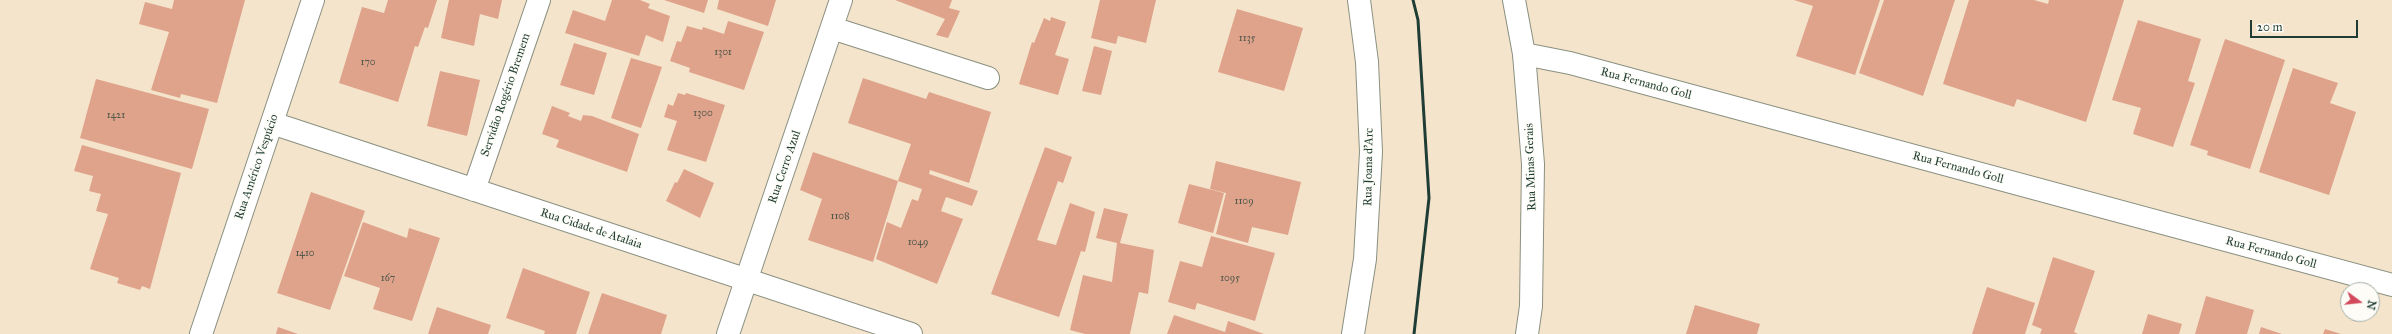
<!DOCTYPE html>
<html>
<head>
<meta charset="utf-8">
<style>
	body { margin:0 }
	#map { position:relative; width:2392px; height:334px; overflow:hidden; background:#f5e4cc; font-family:"IM FELL Great Primer",serif }
	canvas { display:block }
	.north { position:absolute; left:2340px; top:282px; width:40px; height:40px; box-sizing:border-box; background:#fdfcf7; border:1px solid #a4b0a9; border-radius:50%; rotate:105deg; font-size:11px; font-weight:700; line-height:16px; text-align:center; color:#1f3d34 }
	.north::after { content:''; display:block; margin:auto; width:14px; height:18px; background:#d1495b; clip-path:polygon(50% 0,100% 100%,50% 72%,0 100%) }
	.scale { position:absolute; left:2250px; top:20px; width:108px; height:18px; box-sizing:border-box; border:2px solid #1f3d34; border-top:0; padding-left:5px; font-size:12px; line-height:14px; white-space:nowrap; color:#1f3d34; -webkit-text-stroke:3px #fdfcf7; paint-order:stroke }
</style>
</head>
<body>
<div id="map">
<canvas width="2392" height="334"></canvas>
<div class="north">N</div>
<div class="scale">20 m</div>
</div>
<script>
const context = document.querySelector('canvas').getContext('2d');
context.lineJoin = 'round';
function fill(path, color) {
  context.fillStyle = color;
  context.fill(path, 'evenodd');
}
function poly(rows) {
  const path = new Path2D();
  for (const r of rows) {
    path.moveTo(r[0], r[1]);
    for (let i = 2; i < r.length; i += 2) path.lineTo(r[i], r[i + 1]);
  }
  return path;
}
function trace(path, color, width, dash) {
  context.strokeStyle = color;
  context.lineWidth = width;
  context.lineCap = dash ? 'butt' : 'round';
  context.setLineDash(dash || []);
  context.stroke(path);
}
function drawText(font, color, halo, rows, align = 'center') {
  context.font = font + ' "IM FELL Great Primer",serif';
  context.lineWidth = 3;
  context.setLineDash([]);
  context.textBaseline = 'middle';
  context.strokeStyle = halo;
  context.fillStyle = color;
  for (const [text, x, y, turn = 0] of rows) {
    context.save();
    context.translate(x, y);
    context.rotate((+turn || 0) * Math.PI / 180);
    context.textAlign = isNaN(turn) ? turn : align;
    if (halo) context.strokeText(text, 0, 0);
    context.fillText(text, 0, 0);
    context.restore();
  }
}
fill(poly([
	[174,0,245,0,217,103,181,94,180,98,151,90,169,32,139,24,145,2,172,9],
	[388,0,437,0,428,28,425,27,418,47,415,46,398,102,339,83,362,7,384,13],
	[449,0,502,0,498,19,480,14,474,46,441,38],
	[612,0,640,0,650,4,648,8,670,16,663,42,646,35,639,56,565,33,573,10,605,21],
	[664,0,708,0,704,13],
	[719,0,776,0,768,26,717,9],
	[895,0,952,0,949,8,960,11,948,38,936,35,945,19],
	[1100,0,1156,0,1146,43,1118,36,1116,44,1091,38],
	[1794,0,1880,0,1855,75,1796,56,1813,6],
	[1884,0,1955,0,1923,96,1859,73],
	[1969,0,2034,0,2048,4,2049,0,2124,0,2086,122,2017,99,2014,107,1943,84],
	[1237,9,1303,28,1284,91,1218,72],
	[1051,17,1066,22,1055,55,1069,59,1058,95,1019,84,1032,42,1034,43,1044,18,1050,21],
	[2138,20,2201,39,2188,81,2195,83,2173,147,2133,134,2141,108,2112,100],
	[728,21,764,32,744,90,689,72,690,68,670,61,677,41,681,42,687,26,702,30,703,27,724,34],
	[2225,39,2285,60,2250,169,2207,155,2208,151,2190,145],
	[574,43,607,53,594,95,560,85],
	[1094,46,1112,51,1101,95,1082,91],
	[631,58,662,67,641,128,611,118],
	[2293,68,2338,83,2330,103,2356,112,2329,195,2259,172],
	[440,71,480,80,467,136,427,126],
	[863,78,926,99,929,92,991,112,969,183,930,170,929,174,978,191,972,206,946,197,941,211,963,219,937,284,876,259,887,222,901,228,912,199,918,201,922,189,898,181,911,144,848,123],
	[96,79,209,109,192,169,80,138],
	[678,93,685,95,686,93,725,105,706,162,667,150,677,121,664,117,668,104,673,106],
	[552,106,570,113,568,116,581,121,583,115,592,116,639,134,627,172,556,147,559,140,542,134],
	[82,145,181,173,150,289,142,286,140,290,117,283,119,278,90,269,108,214,96,211,101,194,89,191,93,176,74,171],
	[1045,147,1072,157,1063,183,1058,181,1037,240,1056,245,1070,203,1095,212,1085,252,1081,251,1059,317,991,294],
	[813,152,898,181,873,262,808,240,822,199,800,190],
	[1216,161,1301,182,1288,235,1252,227,1248,243,1216,234,1226,193,1210,189],
	[684,169,714,183,700,218,666,201,675,182,677,183],
	[1189,184,1224,193,1213,233,1178,223],
	[311,192,365,211,330,310,277,293],
	[1104,208,1128,214,1120,243,1154,250,1148,294,1139,292,1130,334,1085,334,1070,330,1083,275,1112,282,1117,243,1096,238],
	[363,222,407,238,409,228,440,238,412,321,373,309,380,288,344,276],
	[1211,236,1275,253,1255,321,1197,303,1195,310,1168,302,1180,261,1202,267],
	[2053,257,2095,271,2074,332,2078,334,2040,334,2042,329,2032,325],
	[523,268,590,292,576,334,544,334,545,331,506,318],
	[1987,287,2035,303,2025,334,1972,334],
	[602,293,667,315,661,334,588,334],
	[2206,296,2254,310,2247,334,2195,334],
	[1695,305,1760,324,1757,334,1686,334],
	[437,307,491,325,488,334,428,334],
	[2148,314,2182,324,2179,334,2142,334],
	[1174,315,1225,332,1228,321,1264,334,1167,334],
	[278,327,298,334,276,334],
	[2261,327,2282,334,2259,334],
	[2325,329,2341,334,2323,334]
]), '#dea38a');
const minor = poly([
	[832,28,988,78],
	[1524,54,1570,63,2392,285],
	[272,123,911,334],
	[474,190,539,0],
	[201,334,313,0],
	[728,334,841,0],
	[1353,334,1365,259,1371,152,1367,62,1359,0]
]);
const major = poly([
	[1514,0,1524,54,1533,164,1531,306,1527,334]
]);
trace(minor, '#8a9080', 24);
trace(major, '#8a9080', 24);
trace(minor, '#fff', 22);
trace(major, '#fff', 22);
trace(poly([
	[1413,0,1418,20,1429,198,1414,334]
]), '#1f3d34', 3);
drawText('10px', '#4f564a', null, [
	["1135",1247,39],
	["1301",723,53],
	["170",368,63],
	["1300",703,114],
	["1421",116,116],
	["1109",1244,202],
	["1108",840,217],
	["1049",918,243],
	["1410",305,254],
	["167",388,279],
	["1095",1230,279]
]);
drawText('12px', '#1f3d34', '#fdfcf7', [
	["Rua Fernando Goll",1646,84,15],
	["Servidão Rogério Bremem",506,95,-71],
	["Rua Américo Vespúcio",257,167,-71],
	["Rua Cerro Azul",785,167,-71],
	["Rua Joana d'Arc",1369,167,-89],
	["Rua Minas Gerais",1531,167,-92],
	["Rua Fernando Goll",1958,168,15],
	["Rua Cidade de Atalaia",591,229,18],
	["Rua Fernando Goll",2271,253,15]
]);
</script>
</body>
</html>
